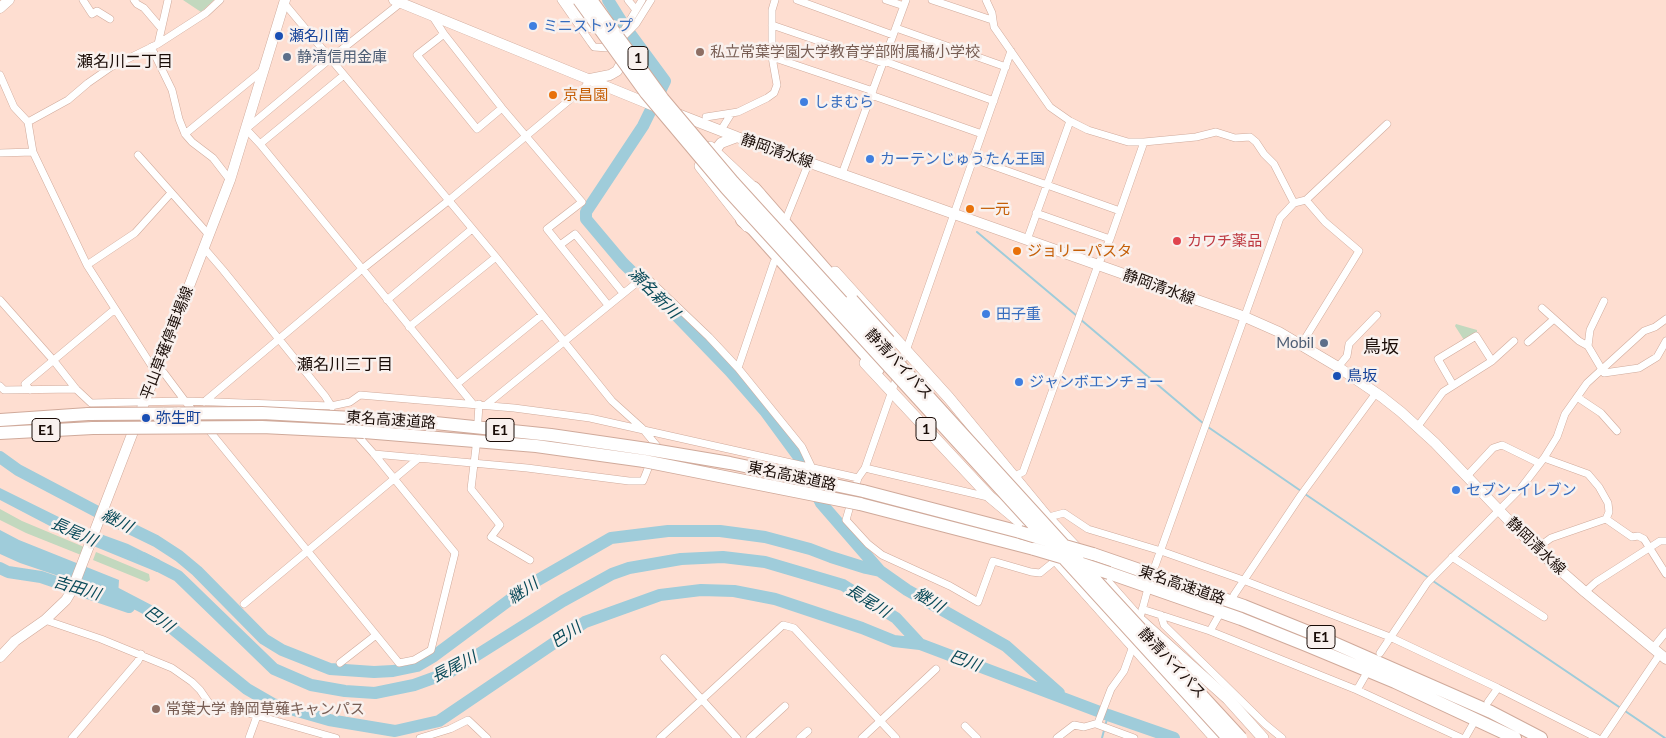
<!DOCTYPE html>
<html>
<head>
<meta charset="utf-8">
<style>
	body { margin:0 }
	canvas { display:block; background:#feded1 }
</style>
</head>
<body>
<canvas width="1666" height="738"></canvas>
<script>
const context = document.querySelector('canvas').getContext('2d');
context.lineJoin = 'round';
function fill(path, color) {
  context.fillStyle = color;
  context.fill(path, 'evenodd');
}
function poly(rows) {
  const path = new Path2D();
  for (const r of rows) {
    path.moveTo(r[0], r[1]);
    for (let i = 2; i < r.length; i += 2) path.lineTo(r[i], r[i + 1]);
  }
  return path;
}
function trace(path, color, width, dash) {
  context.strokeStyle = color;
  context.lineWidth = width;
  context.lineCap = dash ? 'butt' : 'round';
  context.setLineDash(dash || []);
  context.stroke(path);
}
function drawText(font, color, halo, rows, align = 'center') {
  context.font = font + ' Lato,"Noto Sans JP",sans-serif';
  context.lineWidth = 5;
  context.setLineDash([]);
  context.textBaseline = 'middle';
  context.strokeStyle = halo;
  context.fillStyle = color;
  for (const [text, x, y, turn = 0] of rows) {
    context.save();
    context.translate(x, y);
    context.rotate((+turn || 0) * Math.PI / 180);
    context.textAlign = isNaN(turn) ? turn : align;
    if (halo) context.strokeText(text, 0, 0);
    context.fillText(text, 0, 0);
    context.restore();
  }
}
fill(poly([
	[183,0,214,0,201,12],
	[1456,324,1477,330,1477,332,1464,340,1455,326],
	[0,509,22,521,84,547,81,555,26,533,0,520],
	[96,552,149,574,150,580,147,582,93,560]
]), '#c2d8be');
fill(poly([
	[0,488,73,524,128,544,160,560,157,572,69,536,0,500],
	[0,530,19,540,119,580,118,596,20,563,0,554]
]), '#9fccda');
trace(poly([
	[977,232,1077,316],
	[1080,319,1204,424],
	[1208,427,1301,491],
	[1305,494,1429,578],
	[1433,581,1665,738],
	[1102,738,1108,715]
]), '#9fccda', 2);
trace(poly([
	[608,0,623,24,665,81,643,126,586,212,586,219,623,263,675,314,730,371,765,411,798,456,821,503,880,571],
	[0,457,18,470,111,519,156,541,179,556,197,571,264,639,282,650,330,669,374,672,393,671,417,666,434,656,531,584,611,538,668,531,720,531,765,537,810,549,831,557,866,568,880,571,907,590,1006,646,1059,693],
	[143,558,178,576,274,669,311,685,345,691,375,693,414,685,450,672,563,601,612,574,629,568,681,559,723,557,765,562,843,585,896,618,920,644],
	[0,568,8,572,41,577,129,607],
	[104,587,152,612,247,689,273,704,329,720,395,731,439,721,585,622,660,595,701,590,734,591,775,599,862,628,894,641,920,644,1108,715,1174,738]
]), '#9fccda', 12);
const minor = poly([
	[83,0,92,14,97,11,110,19],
	[134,0,137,4,144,8,161,28],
	[561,0,591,43,594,47,608,48],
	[628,0,636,10],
	[775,0,772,10,772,57,873,91],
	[797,0,893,35],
	[886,0,904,6],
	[932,0,992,20],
	[986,0,992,13,994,27,1050,107,1070,121,1088,130,1128,142,1144,142,1196,137,1216,132,1235,138,1250,137,1256,142,1264,154,1274,164,1294,203],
	[403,1,331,58,246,129,260,144,473,404],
	[284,3,496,257,612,401,642,428,657,446,655,451],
	[433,17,444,34,502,108,582,202,547,229,608,305],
	[772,25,883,63],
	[896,28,1006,67],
	[623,32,642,0],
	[444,34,417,55,477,129,502,108],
	[623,37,636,24,651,0],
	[158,44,206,13,220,0],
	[151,47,172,90,179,119,185,134,192,142,213,158,230,180],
	[884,61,994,101],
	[0,75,14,107,28,122,33,152,87,265,155,371],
	[871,95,982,134],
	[706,117,738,112,767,98,774,93,777,85,772,57],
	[28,122,68,100,88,83,111,67,158,44,168,0],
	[721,130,731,114],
	[185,134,262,71],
	[260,144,344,75],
	[0,153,33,152],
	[138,155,209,235],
	[974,159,1120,211],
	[842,174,906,0],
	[1036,213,1110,239],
	[786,219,809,162],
	[1027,240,1070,121],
	[560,245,575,234,623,293],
	[204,248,223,270,325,396,332,407],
	[87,265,135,233,171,193],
	[0,300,54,361,76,389,91,403,185,401,331,406,350,402,360,395,514,408,590,418,858,478,865,468,1011,51],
	[387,300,472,229],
	[1542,308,1579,341,1588,346,1604,373,1639,368,1657,357,1666,341],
	[409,327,496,257],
	[1528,342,1554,319],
	[1301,345,1359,251,1325,222,1306,200],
	[1588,346,1590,330,1604,301],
	[157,366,164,373,185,401,399,663,414,660,431,650,455,553,374,454,341,417],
	[1338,367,1347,356,1349,344,1377,315],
	[738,368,802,447,812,468],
	[457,384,542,315],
	[1453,385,1438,359,1476,336,1492,361],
	[0,386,4,390,76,389],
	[30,390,25,384,115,309],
	[1577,397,1601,413,1617,431],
	[204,402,361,270,448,201,585,87,590,79],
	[486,405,645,276,709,337,738,368,774,262],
	[478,420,479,404],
	[1418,426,1443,392,1492,361,1514,341],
	[476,447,471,489,500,525,491,537,530,560],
	[374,454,527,468,629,481,643,481,651,461],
	[865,468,988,497],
	[1015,476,1023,472,1098,265,1110,239,1144,142],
	[1467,476,1493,448,1502,445,1539,463],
	[858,478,846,520,868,544,882,555,950,586,978,602,993,561,1031,572,1040,573,1056,560],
	[1045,518,1064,513,1088,529,1161,551,1243,580,1390,637,1498,688,1597,738],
	[1606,519,1632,537,1638,536,1644,539,1666,574],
	[1536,549,1551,538,1606,519,1609,512,1608,503,1599,487,1588,474,1544,458],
	[1452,557,1544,617],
	[1155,566,1280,218,1294,203,1306,200,1387,124],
	[1585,592,1596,582,1660,541,1666,541],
	[1234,595,1301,495,1376,393],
	[244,604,419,458],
	[1142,609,1210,631,1357,690,1461,738],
	[1141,614,1147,592],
	[1161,615,1164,625,1265,724,1282,738],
	[45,620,101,639,172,668,192,682,200,690,209,703,214,705,248,713,336,738],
	[1210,631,1218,617],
	[1653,648,1666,632],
	[1380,653,1427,583,1521,488,1544,458,1557,437,1565,414,1587,383,1644,331,1655,327,1666,319],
	[664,658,737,738],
	[340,663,376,635],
	[1357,690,1365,676],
	[1488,702,1498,688],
	[1096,724,1134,738],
	[965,726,977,738],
	[72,738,138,661,141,654],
	[249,738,257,716],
	[420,738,450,729,468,720,487,738],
	[660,738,783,625,794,628,896,738],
	[750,738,785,706],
	[800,738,808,731],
	[862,738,936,669],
	[1057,738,1074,725,1084,727,1098,723,1111,689,1124,671,1133,646],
	[1465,738,1473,724],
	[1603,738,1660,654]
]);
const secondary = poly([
	[0,8,9,0],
	[0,657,15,641,45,620,66,600,72,590,230,180,285,0]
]);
const primary = poly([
	[394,0,659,108],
	[590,79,610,75,617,71,621,64],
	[675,113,737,137,1245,317,1279,332,1338,367,1382,397,1401,412,1435,443,1536,549,1585,592,1666,659],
	[714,152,721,143,737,137]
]);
const trunk = poly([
	[570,0,592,27],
	[710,147,760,194],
	[700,166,747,226],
	[835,272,949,398,1047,517,1078,550],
	[865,363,990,497,1026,527,1037,539],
	[1050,553,1215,738],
	[1092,566,1139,619,1228,699,1263,738]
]);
const motorway = poly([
	[754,188,852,300],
	[742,220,753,229,878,369],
	[352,418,416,421,551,435,647,449],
	[0,420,88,414],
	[364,432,536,446,644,461],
	[0,433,93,428],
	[863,491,1020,532],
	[860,504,1034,549],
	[1093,554,1244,606,1311,633,1491,712,1541,738],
	[1109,573,1241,619,1306,645,1395,682,1515,738]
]);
trace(minor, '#d0aa9b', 8);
trace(secondary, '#d0aa9b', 11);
trace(primary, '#d0aa9b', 11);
trace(trunk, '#d0aa9b', 12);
trace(motorway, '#d0aa9b', 14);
trace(minor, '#fff', 7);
trace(secondary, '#fff', 10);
trace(primary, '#fff', 10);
trace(trunk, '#fff', 11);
trace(motorway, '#fff', 12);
const motorwayBridge = poly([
	[579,0,646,93,726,188,1228,738],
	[591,0,663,99,733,182,1110,596,1241,738],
	[852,300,889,341],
	[88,414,262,413,352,418],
	[93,428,262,427,364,432],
	[647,449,730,463,863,491],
	[644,461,860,504],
	[1020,532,1046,540],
	[1065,546,1093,554],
	[1034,549,1061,557],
	[1082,564,1109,573]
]);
trace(motorwayBridge, '#d0aa9b', 14, []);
trace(motorwayBridge, '#fff', 12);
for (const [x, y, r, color] of [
	[533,26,5,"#3f7fe0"],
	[279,36,5,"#1a4fb4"],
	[700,52,5,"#8d6e63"],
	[287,57,5,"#5c6f8a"],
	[553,95,5,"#e8710a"],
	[804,102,5,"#3f7fe0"],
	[870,159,5,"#3f7fe0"],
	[970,209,5,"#e8710a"],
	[1177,241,5,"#e0444e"],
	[1017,251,5,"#e8710a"],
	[986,314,5,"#3f7fe0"],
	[1324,343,5,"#5c6f8a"],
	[1337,376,5,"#1a4fb4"],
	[1019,382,5,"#3f7fe0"],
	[146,418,5,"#1a4fb4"],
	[1456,490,5,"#3f7fe0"],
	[156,709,5,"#8d6e63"]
]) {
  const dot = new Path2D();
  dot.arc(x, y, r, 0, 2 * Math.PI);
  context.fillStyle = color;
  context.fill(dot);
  trace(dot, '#f9f1ee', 2);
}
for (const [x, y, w] of [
	[638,58,20],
	[926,429,20],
	[46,430,28],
	[500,430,28],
	[1321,637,28]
]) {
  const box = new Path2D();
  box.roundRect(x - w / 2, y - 11.5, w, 23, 4);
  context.fillStyle = '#f9f1ee';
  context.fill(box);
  trace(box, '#190c07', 1);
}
drawText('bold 14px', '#190c07', null, [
	["1",638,58],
	["1",926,429],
	["E1",46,430],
	["E1",500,430],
	["E1",1321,637]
]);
drawText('15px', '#366cbe', '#f9f1ee', [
	["ミニストップ",543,26],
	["しまむら",814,102],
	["カーテンじゅうたん王国",880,159],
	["田子重",996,314],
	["ジャンボエンチョー",1029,382],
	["セブン-イレブン",1466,490]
], 'left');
drawText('15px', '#164399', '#f9f1ee', [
	["瀬名川南",289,36],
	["鳥坂",1347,376],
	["弥生町",156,418]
], 'left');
drawText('15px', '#785e54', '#f9f1ee', [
	["私立常葉学園大学教育学部附属橘小学校",710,52],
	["常葉大学 静岡草薙キャンパス",166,709]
], 'left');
drawText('15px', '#4e5e75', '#f9f1ee', [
	["静清信用金庫",297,57],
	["Mobil",1314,343,"right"]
], 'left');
drawText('15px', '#c56008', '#f9f1ee', [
	["京昌園",563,95],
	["一元",980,209],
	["ジョリーパスタ",1027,251]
], 'left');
drawText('15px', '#190c07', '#f9f1ee', [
	["静岡清水線",777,151,19],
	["静岡清水線",1159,287,20],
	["平山草薙停車場線",167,343,-69],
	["静清バイパス",899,364,47],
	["東名高速道路",391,420,4],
	["東名高速道路",792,476,12],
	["静岡清水線",1536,546,44],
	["東名高速道路",1182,585,19],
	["静清バイパス",1172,663,47]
]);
drawText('15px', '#be3a42', '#f9f1ee', [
	["カワチ薬品",1187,241]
], 'left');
drawText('16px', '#190c07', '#f9f1ee', [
	["瀬名川二丁目",125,62],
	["瀬名川三丁目",345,365]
]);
drawText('italic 16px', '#094a59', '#f9f1ee', [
	["瀬名新川",654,293,45],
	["継川",117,521,27],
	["長尾川",74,532,24],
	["吉田川",77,588,17],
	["継川",523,591,-34],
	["継川",929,600,31],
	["長尾川",868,601,32],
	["巴川",159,619,36],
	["巴川",566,635,-34],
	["巴川",965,661,20],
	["長尾川",454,667,-27]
]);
drawText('18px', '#190c07', '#f9f1ee', [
	["鳥坂",1381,347]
]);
</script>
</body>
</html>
